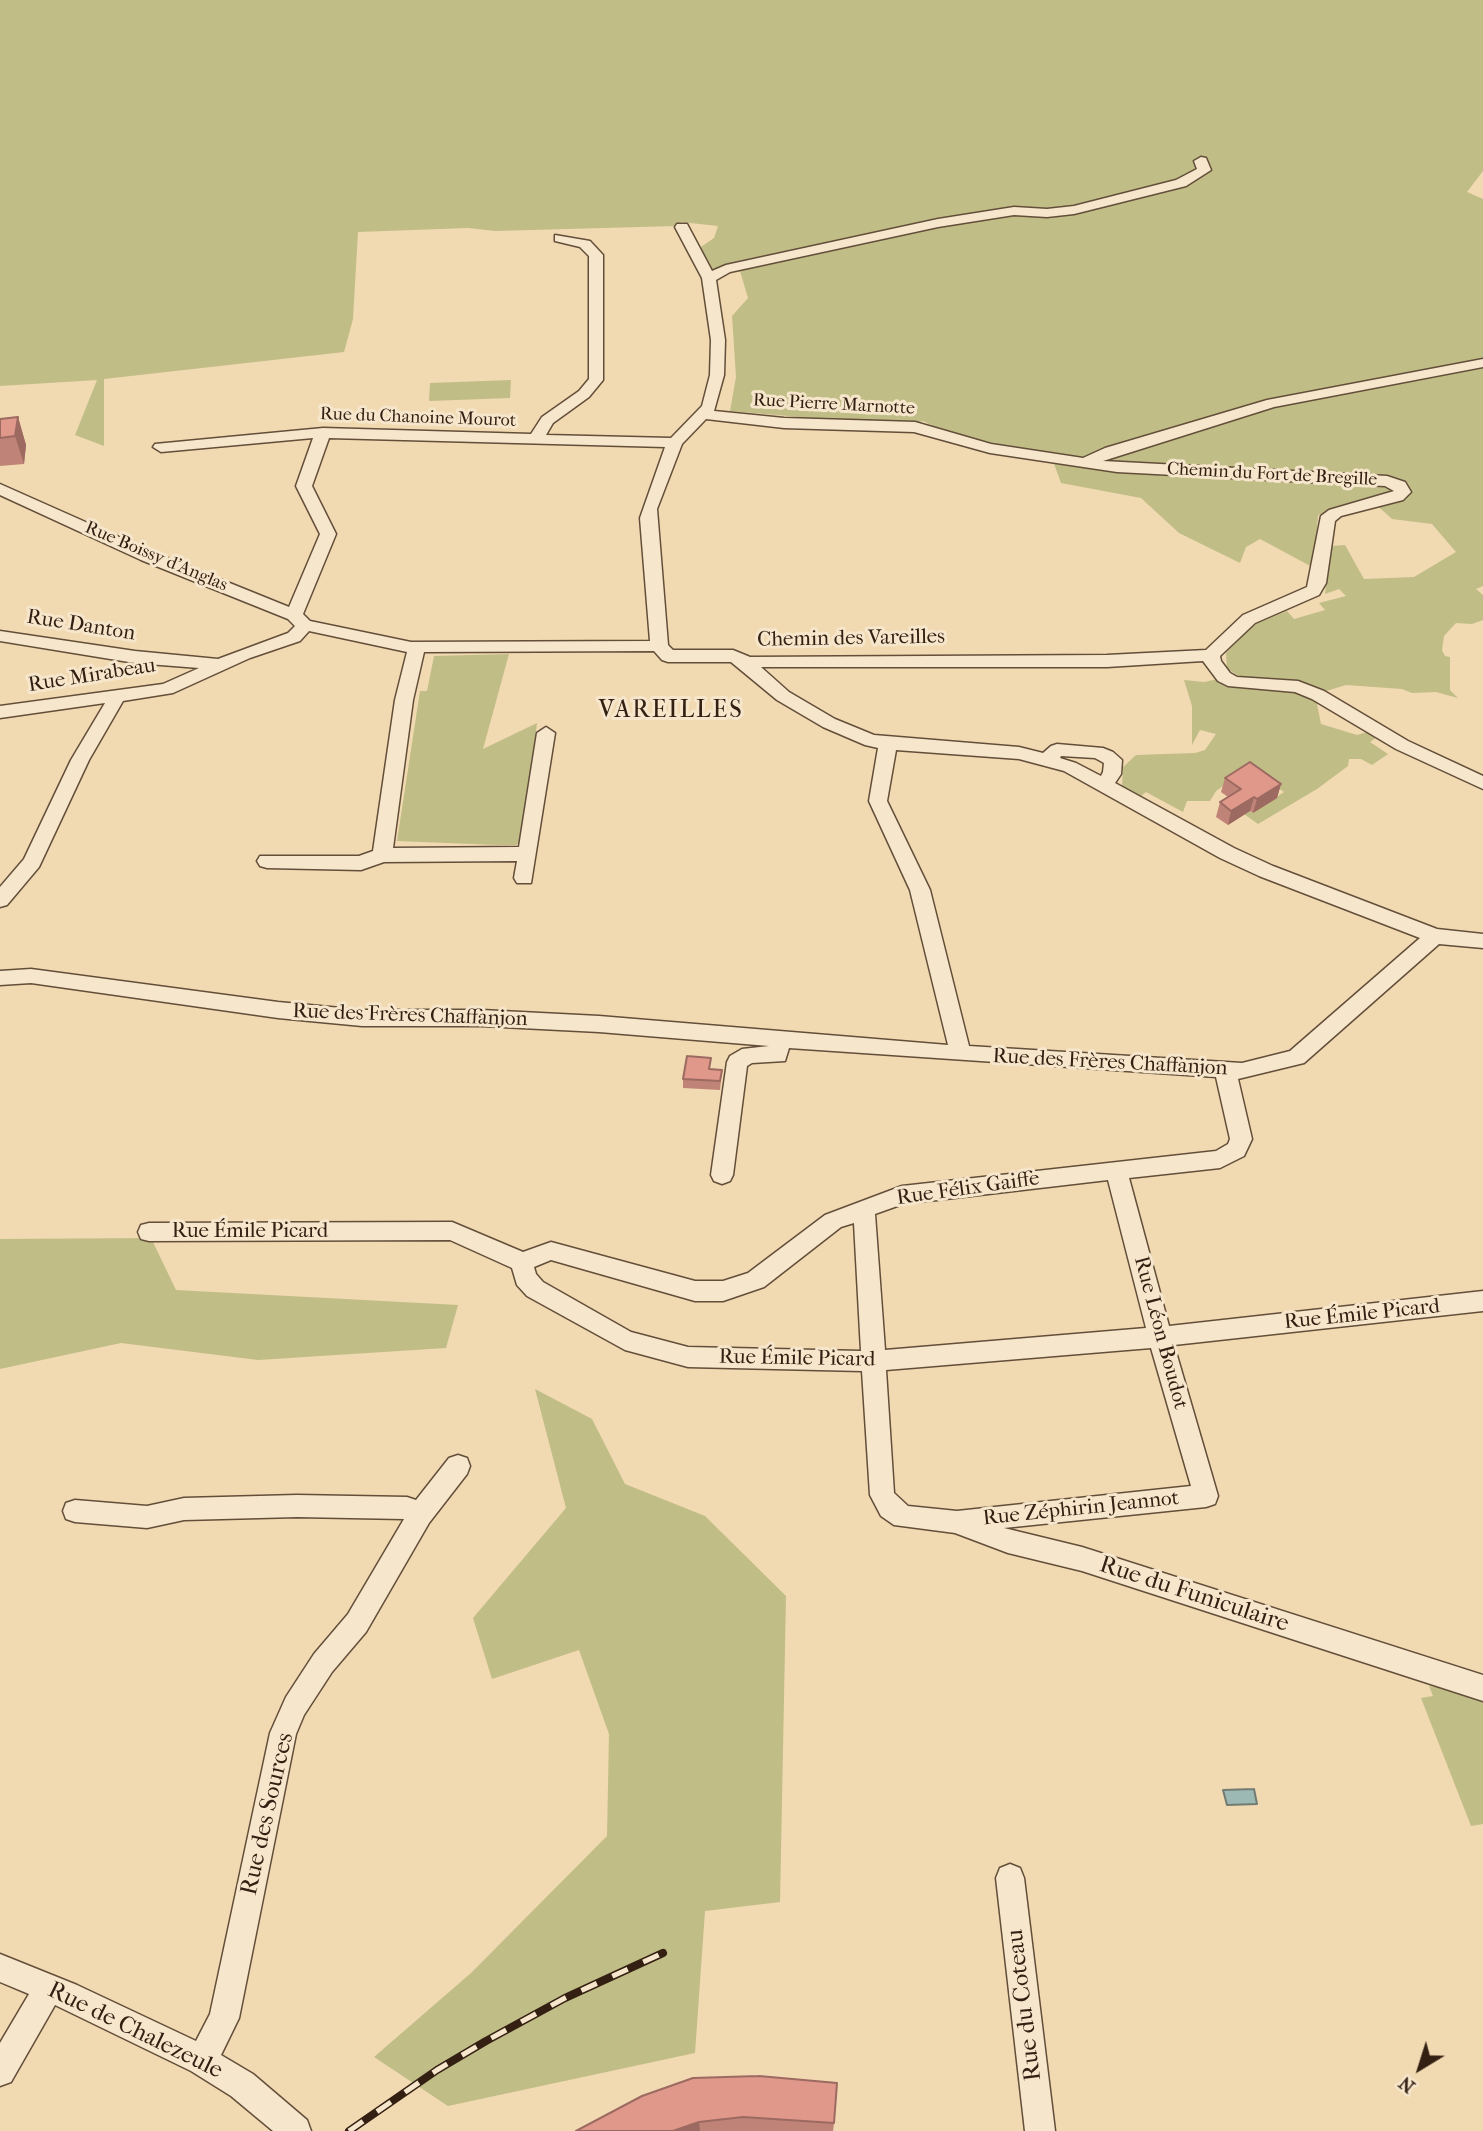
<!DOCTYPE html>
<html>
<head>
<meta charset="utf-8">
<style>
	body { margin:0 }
	#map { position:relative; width:1483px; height:2131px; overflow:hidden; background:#f1d9b1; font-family:"IM FELL French Canon",serif }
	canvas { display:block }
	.north { position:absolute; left:1385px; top:2033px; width:70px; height:70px; -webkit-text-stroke:5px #f6e6cc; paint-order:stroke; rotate:218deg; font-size:19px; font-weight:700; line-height:28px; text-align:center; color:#342012 }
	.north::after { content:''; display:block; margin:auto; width:24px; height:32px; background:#342012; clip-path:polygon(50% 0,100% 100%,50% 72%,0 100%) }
</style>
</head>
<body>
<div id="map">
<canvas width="1483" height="2131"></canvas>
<div class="north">N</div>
</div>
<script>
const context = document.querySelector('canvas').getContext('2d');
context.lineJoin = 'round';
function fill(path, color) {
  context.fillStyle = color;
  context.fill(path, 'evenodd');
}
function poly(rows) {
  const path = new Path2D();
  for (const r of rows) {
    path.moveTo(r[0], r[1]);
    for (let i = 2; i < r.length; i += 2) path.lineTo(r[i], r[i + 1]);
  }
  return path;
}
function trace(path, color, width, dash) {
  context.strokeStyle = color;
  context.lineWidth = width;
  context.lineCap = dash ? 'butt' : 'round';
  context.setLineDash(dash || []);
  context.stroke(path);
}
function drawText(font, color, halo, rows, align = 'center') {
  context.font = font + ' "IM FELL French Canon",serif';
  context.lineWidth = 6;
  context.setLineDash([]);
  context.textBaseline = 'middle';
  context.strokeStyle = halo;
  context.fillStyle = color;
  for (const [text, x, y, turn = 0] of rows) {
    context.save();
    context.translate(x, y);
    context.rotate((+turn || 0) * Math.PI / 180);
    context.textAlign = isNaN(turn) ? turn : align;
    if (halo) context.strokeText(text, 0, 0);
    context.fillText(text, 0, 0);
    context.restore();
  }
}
fill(poly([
	[0,0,1483,0,1483,171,1467,192,1483,199,1483,586,1476,589,1483,595,1483,620,1472,624,1456,623,1444,636,1442,650,1445,656,1450,657,1450,690,1458,698,1436,692,1412,693,1402,689,1346,685,1323,692,1240,677,1227,668,1226,653,1246,631,1258,623,1287,611,1294,619,1325,610,1319,603,1346,596,1339,589,1325,594,1330,546,1345,545,1364,579,1414,577,1456,552,1432,524,1392,519,1371,500,1318,515,1314,568,1260,539,1246,547,1240,563,1179,533,1141,498,1061,483,1053,461,956,437,923,421,905,426,730,411,736,377,732,316,748,298,740,271,715,276,698,249,714,238,718,226,681,222,676,226,495,231,468,228,358,232,353,319,344,352,104,379,104,446,75,435,97,380,0,386],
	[511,380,510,398,429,401,430,383],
	[509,654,483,749,537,723,522,841,516,845,497,845,397,841,420,691,427,691,434,656],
	[1218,679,1244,688,1290,689,1316,699,1321,724,1357,735,1367,732,1377,737,1370,742,1388,754,1372,765,1361,759,1349,759,1348,766,1317,789,1258,824,1244,814,1250,811,1253,813,1284,792,1249,768,1216,791,1210,801,1187,801,1183,812,1146,792,1140,797,1122,787,1123,767,1136,755,1195,753,1205,750,1216,734,1200,730,1192,745,1192,706,1184,680,1204,682],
	[151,1238,176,1290,458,1305,446,1348,258,1360,121,1343,0,1369,0,1239],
	[535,1389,592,1419,625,1484,705,1516,786,1596,780,1902,705,1911,695,2053,448,2106,374,2057,471,1973,607,1836,609,1734,579,1650,492,1679,473,1618,566,1508],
	[1429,1686,1465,1689,1483,1696,1483,1824,1471,1826,1421,1698,1433,1696]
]), '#c1bd87');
const water = poly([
	[1254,1789,1257,1804,1227,1805,1223,1790,1254,1789]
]);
fill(water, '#9cb9b3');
trace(water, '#727c73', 2);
const minor = poly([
	[1201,157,1206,158,1211,170,1186,186,1074,214,1047,217,1014,215,938,227,730,272,716,280,725,340,724,375,714,411,784,418,915,422,991,444,1083,458,1105,448,1267,400,1483,359,1483,367,1274,407,1103,461,1387,476,1405,482,1411,492,1403,500,1341,516,1335,521,1326,583,1319,595,1255,623,1220,656,1221,661,1230,673,1237,677,1298,681,1324,691,1408,741,1483,776,1483,789,1396,749,1312,699,1295,692,1228,686,1218,681,1203,661,1107,667,761,667,789,692,835,719,874,735,1019,747,1043,753,1051,746,1057,744,1103,748,1113,752,1122,760,1121,774,1115,783,1234,848,1273,866,1437,929,1483,934,1483,948,1439,944,1304,1063,1238,1079,1252,1139,1244,1156,1220,1168,1129,1178,1169,1326,1483,1291,1483,1311,1174,1345,1218,1496,1215,1504,1206,1507,1004,1528,1082,1547,1483,1675,1483,1701,1082,1571,1008,1553,955,1533,894,1525,881,1516,870,1495,862,1371,688,1367,625,1350,527,1296,517,1285,512,1268,450,1240,149,1241,141,1239,138,1232,141,1225,149,1223,452,1222,523,1252,551,1242,695,1281,723,1281,748,1273,825,1215,902,1186,1216,1151,1228,1144,1230,1139,1216,1077,789,1048,785,1061,752,1063,747,1066,733,1175,730,1181,722,1184,714,1181,711,1175,727,1062,730,1056,742,1049,769,1046,599,1032,482,1026,362,1026,278,1018,31,983,0,985,0,971,31,969,278,1002,362,1010,482,1010,599,1016,948,1045,910,890,869,801,878,748,865,745,823,727,777,700,731,662,668,662,662,660,654,651,424,652,413,700,393,848,519,847,537,733,546,727,555,733,531,883,517,883,514,878,517,861,384,862,361,870,267,868,260,866,257,861,260,856,359,856,373,851,395,700,407,652,309,631,300,641,250,658,173,693,123,701,89,760,39,867,7,905,0,907,0,887,24,859,71,760,105,703,0,718,0,706,163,684,199,668,135,663,0,641,0,631,135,651,218,659,288,633,295,626,288,619,141,560,0,495,0,484,153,552,289,607,320,534,296,486,313,438,161,452,153,447,155,444,323,428,531,434,542,417,579,391,589,379,589,256,580,247,555,241,555,235,590,241,603,255,603,380,589,397,553,423,546,435,671,438,702,406,710,375,711,340,702,278,675,227,677,224,687,224,712,271,726,265,938,219,1014,207,1047,209,1074,206,1176,180,1197,169,1194,161,1201,157],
	[706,419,784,428,914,432,990,453,1117,472,1385,486,1394,491,1329,510,1321,516,1307,587,1243,615,1206,650,1107,655,750,657,733,650,673,650,668,645,657,509,682,444,706,419],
	[329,438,665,447,640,518,650,641,411,642,310,621,303,614,336,534,312,486,329,438],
	[896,750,1019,759,1064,771,1220,858,1259,876,1420,938,1290,1051,1242,1063,969,1046,930,890,887,801,896,750],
	[1061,756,1095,758,1104,763,1103,772,1101,776,1076,763,1060,758,1061,756],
	[1108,1180,1146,1328,885,1350,875,1214,903,1204,1108,1180],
	[854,1223,861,1351,688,1347,631,1332,543,1282,536,1274,534,1267,551,1260,695,1301,723,1301,764,1287,841,1227,854,1223],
	[1151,1348,1191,1486,957,1511,908,1506,894,1493,886,1370,1151,1348],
	[458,1455,467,1458,470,1466,467,1474,429,1523,366,1632,332,1672,304,1715,296,1734,239,2018,221,2055,253,2074,307,2120,311,2131,273,2131,231,2096,191,2071,55,2005,11,2082,0,2086,0,2043,29,1994,0,1982,0,1954,77,1985,196,2041,210,2014,270,1733,286,1697,314,1654,348,1614,404,1519,297,1517,184,1520,147,1528,75,1522,66,1519,63,1511,66,1503,75,1500,147,1506,184,1498,297,1495,407,1497,416,1500,449,1458,458,1455],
	[1010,1864,1020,1868,1024,1878,1055,2131,1025,2131,996,1878,1000,1868,1010,1864]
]);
trace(minor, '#634e3a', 3);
fill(minor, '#f6e6cc');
const rail = poly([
	[349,2131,437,2070,486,2041,565,1998,663,1953]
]);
trace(rail, '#342012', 8);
trace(rail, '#f6e6cc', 5, [17]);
fill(poly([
	[18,417,26,445,24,464,0,466,0,419],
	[1225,778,1281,784,1277,798,1253,813,1250,811,1228,825,1216,817,1220,802,1228,797,1221,792],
	[711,1069,722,1070,720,1090,683,1088,683,1079],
	[693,2078,834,2123,833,2131,576,2131]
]), '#c08377');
fill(poly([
	[18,417,26,445,24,464,15,436],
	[1281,784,1277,798,1253,813,1257,799],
	[1254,797,1250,811,1228,825,1231,811],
	[699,2122,700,2131,673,2131]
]), '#9c6a61');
const building = poly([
	[18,417,15,436,0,438,0,419,18,417],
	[1250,762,1281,784,1257,799,1254,797,1231,811,1220,802,1241,789,1225,778,1250,762],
	[687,1056,711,1058,709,1069,722,1070,720,1081,683,1079,687,1056],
	[759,2076,837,2083,834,2123,743,2117,699,2122,673,2131,576,2131,642,2096,693,2078,759,2076]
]);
fill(building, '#df988a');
trace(building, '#9c6a61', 2);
drawText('18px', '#342012', '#f6e6cc', [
	["Rue Pierre Marnotte",834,405,3],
	["Rue du Chanoine Mourot",418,418,2],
	["Chemin du Fort de Bregille",1272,475,3],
	["Rue Boissy d'Anglas",156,557,23]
]);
drawText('21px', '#342012', '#f6e6cc', [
	["Rue Danton",81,626,9],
	["Chemin des Vareilles",851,639,-1],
	["Rue Mirabeau",92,676,-9],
	["Rue des Frères Chaffanjon",410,1016,2],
	["Rue des Frères Chaffanjon",1110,1063,3],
	["Rue Félix Gaiffe",968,1189,-8],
	["Rue Émile Picard",250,1232],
	["Rue Émile Picard",1362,1315,-6],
	["Rue Léon Boudot",1160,1333,75],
	["Rue Émile Picard",797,1359,1],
	["Rue Zéphirin Jeannot",1081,1509,-6]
]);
context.letterSpacing = '2px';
drawText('24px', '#342012', '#f6e6cc', [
	["VAREILLES",671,711]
]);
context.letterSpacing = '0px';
drawText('24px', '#342012', '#f6e6cc', [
	["Rue du Funiculaire",1194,1595,18],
	["Rue des Sources",268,1814,-77],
	["Rue du Coteau",1025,2005,-97],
	["Rue de Chalezeule",135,2031,26]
]);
</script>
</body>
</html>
